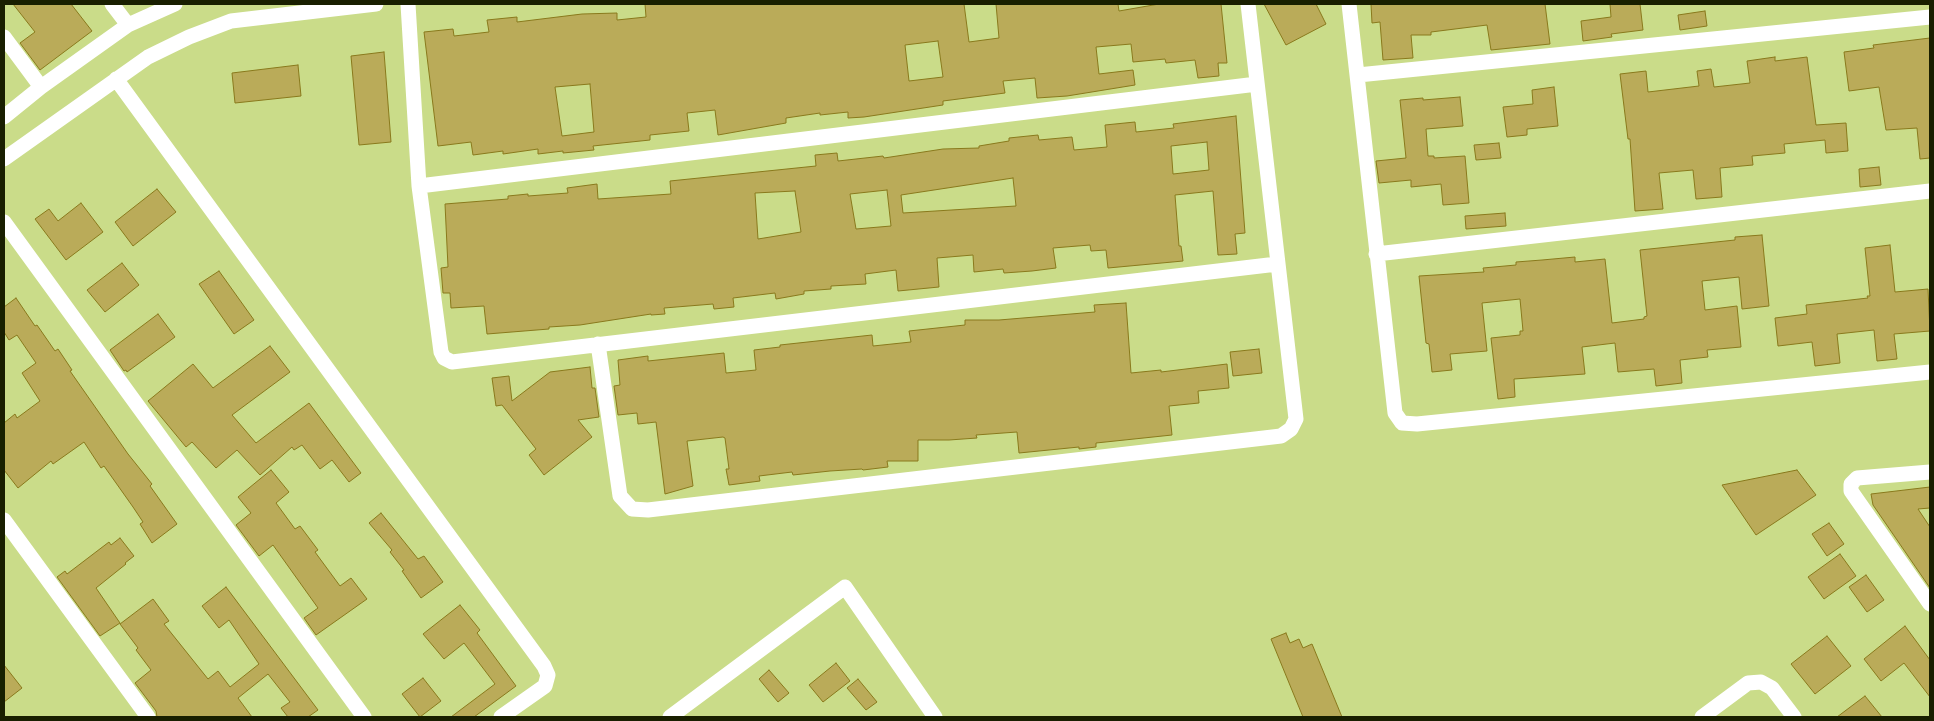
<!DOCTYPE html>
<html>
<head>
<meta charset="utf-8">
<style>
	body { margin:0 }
	#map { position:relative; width:1934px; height:721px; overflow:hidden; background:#cadc89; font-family:"Fira Sans Condensed",sans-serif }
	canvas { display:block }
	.frame { position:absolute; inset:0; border:5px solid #191f00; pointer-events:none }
</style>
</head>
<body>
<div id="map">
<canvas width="1934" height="721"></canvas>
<div class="frame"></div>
</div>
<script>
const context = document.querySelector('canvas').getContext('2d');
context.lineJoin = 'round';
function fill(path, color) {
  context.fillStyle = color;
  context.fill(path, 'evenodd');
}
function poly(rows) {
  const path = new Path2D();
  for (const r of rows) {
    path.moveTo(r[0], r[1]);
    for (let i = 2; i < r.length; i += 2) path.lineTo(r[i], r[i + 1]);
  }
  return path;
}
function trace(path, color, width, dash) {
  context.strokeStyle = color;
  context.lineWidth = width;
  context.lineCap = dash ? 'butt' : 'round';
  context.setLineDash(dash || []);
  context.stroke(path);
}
const building = poly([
	[13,4,71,4,92,31,40,70,20,43,35,32,13,4],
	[645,4,964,4,969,42,999,38,996,4,1118,4,1119,11,1159,4,1221,4,1227,63,1218,63,1219,76,1198,78,1195,60,1166,63,1165,59,1133,62,1131,44,1096,47,1099,74,1133,70,1135,85,1067,96,1037,98,1035,78,1003,81,1005,93,943,101,943,105,864,117,848,118,848,112,820,115,820,113,786,118,786,123,718,135,715,110,687,113,689,131,650,135,650,140,593,146,594,150,563,153,563,151,538,154,538,149,503,154,503,151,473,155,471,142,438,146,424,32,453,29,454,36,489,32,487,20,517,17,517,22,582,14,617,13,617,20,646,17,645,4],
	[938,41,943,77,909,81,905,45,938,41],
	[590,84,594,132,562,136,555,87,590,84],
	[1264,4,1316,4,1326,24,1286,45,1264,4],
	[1371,4,1545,4,1550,44,1491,50,1487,25,1431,32,1431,35,1411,35,1413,58,1383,60,1380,22,1372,23,1371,4],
	[1610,4,1640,4,1643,30,1611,34,1612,37,1583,41,1581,21,1611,17,1610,4],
	[1705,11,1707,26,1680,30,1678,15,1705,11],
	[1930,38,1930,158,1920,159,1917,128,1886,130,1879,87,1849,91,1844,52,1874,48,1873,45,1930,38],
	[384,52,391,142,359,145,351,56,384,52],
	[1775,57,1775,61,1807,57,1816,125,1846,123,1848,151,1826,153,1825,140,1784,144,1785,153,1752,156,1753,165,1720,168,1722,197,1696,199,1693,170,1659,173,1663,209,1635,211,1630,139,1628,139,1620,74,1646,71,1648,92,1699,86,1697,71,1711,69,1714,87,1750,83,1747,61,1775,57],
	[298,65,301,96,235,103,232,73,298,65],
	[1554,87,1558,126,1527,129,1527,135,1507,137,1503,107,1533,104,1532,90,1554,87],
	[1460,97,1463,126,1426,129,1428,156,1434,156,1434,158,1465,156,1469,203,1443,205,1441,184,1411,187,1411,180,1379,183,1376,161,1406,158,1400,100,1423,98,1423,100,1460,97],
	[1236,116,1245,233,1235,234,1237,254,1218,255,1213,191,1175,195,1179,246,1181,246,1183,261,1108,268,1106,250,1091,251,1090,245,1053,248,1056,268,1032,271,1004,273,1003,269,974,272,973,255,937,258,939,287,898,291,896,270,865,274,866,284,831,286,831,289,804,291,804,294,776,299,775,293,733,298,734,307,714,309,713,304,664,308,665,314,651,315,651,314,580,325,549,327,549,329,487,334,484,306,451,308,450,293,443,293,441,268,448,267,445,204,508,199,508,196,528,194,528,196,568,193,567,188,597,184,598,199,671,194,670,181,816,166,815,155,837,153,838,161,883,156,884,158,943,149,979,148,979,146,1009,141,1009,138,1038,135,1039,140,1072,137,1074,150,1107,147,1105,125,1135,122,1136,132,1174,128,1173,124,1236,116],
	[1207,142,1209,170,1173,174,1171,146,1207,142],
	[1013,178,1016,206,903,213,901,195,1013,178],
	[887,190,891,226,856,229,850,194,887,190],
	[795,191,801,232,758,239,755,193,795,191],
	[1499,143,1501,158,1476,160,1474,145,1499,143],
	[1879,167,1881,185,1860,187,1859,169,1879,167],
	[157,189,176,212,133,246,115,222,157,189],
	[81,203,103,232,66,260,35,219,49,209,58,221,81,203],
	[1505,213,1506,226,1466,229,1465,216,1505,213],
	[1762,235,1769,306,1742,309,1739,277,1702,281,1705,310,1737,306,1741,347,1707,350,1708,357,1680,360,1682,383,1656,386,1654,369,1618,372,1615,343,1582,347,1585,374,1514,379,1515,397,1498,399,1491,338,1520,335,1520,331,1523,331,1520,299,1482,303,1487,351,1450,354,1452,370,1432,372,1429,344,1426,343,1419,276,1484,272,1483,268,1516,265,1516,262,1542,260,1575,257,1575,262,1605,259,1612,323,1644,319,1644,317,1647,316,1640,250,1735,240,1735,237,1762,235],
	[1890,245,1895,292,1928,289,1930,331,1894,334,1897,359,1877,361,1874,330,1837,334,1840,363,1815,366,1812,342,1778,346,1775,318,1807,314,1806,305,1868,298,1867,296,1870,296,1865,248,1890,245],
	[122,263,139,285,105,312,87,290,122,263],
	[219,271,254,320,234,334,199,284,219,271],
	[16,298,35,326,37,325,55,351,58,349,72,370,70,371,128,454,152,484,150,486,177,524,152,543,140,524,143,522,133,507,104,466,101,468,84,442,53,464,51,461,18,488,4,470,4,423,15,414,17,418,40,401,22,373,36,363,17,335,9,340,4,332,4,307,16,298],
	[1126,303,1131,373,1161,370,1161,372,1227,364,1229,388,1198,391,1199,403,1169,406,1172,435,1096,443,1096,447,1079,449,1079,447,1019,453,1017,432,976,435,977,438,949,440,918,440,918,461,887,461,888,467,863,470,862,469,830,471,793,475,792,472,759,476,760,481,729,485,726,469,729,469,725,438,723,437,687,441,693,486,665,494,656,422,638,424,637,413,618,415,614,386,620,385,618,360,648,356,648,361,724,353,726,373,756,370,754,350,780,347,780,345,872,335,873,346,911,342,909,331,965,325,965,320,999,320,1095,312,1094,305,1126,303],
	[158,314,175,337,127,372,126,370,124,371,110,350,158,314],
	[270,346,290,372,232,415,256,443,309,403,361,473,349,482,332,460,320,469,302,445,294,450,292,447,260,475,237,450,216,468,192,442,186,447,148,401,193,364,213,388,270,346],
	[1259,349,1262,373,1233,376,1230,352,1259,349],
	[590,367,592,388,595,388,599,417,578,420,592,437,544,475,529,455,536,449,502,405,496,406,492,378,509,376,512,401,550,372,590,367],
	[271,470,289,492,276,503,295,529,300,526,318,550,315,552,340,586,351,578,367,599,316,635,304,618,318,608,273,545,259,556,236,525,251,513,238,497,271,470],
	[1797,470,1816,495,1756,535,1722,485,1797,470],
	[1930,487,1930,508,1918,509,1930,527,1930,588,1873,505,1871,494,1930,487],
	[381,513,418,559,424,556,443,582,421,598,402,571,404,570,390,552,392,550,369,523,381,513],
	[1829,523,1844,544,1827,556,1812,534,1829,523],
	[120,538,134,556,125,563,126,564,96,588,120,623,100,636,57,577,65,571,67,574,109,542,111,545,120,538],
	[1840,554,1856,576,1824,599,1808,577,1840,554],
	[1866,575,1884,600,1867,612,1849,587,1866,575],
	[226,587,318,710,308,717,288,717,281,708,290,702,268,674,238,698,252,717,157,717,156,711,135,683,151,670,136,650,138,648,120,624,153,599,169,621,164,624,208,679,218,671,230,687,259,664,229,620,219,628,202,606,226,587],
	[460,605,480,630,477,633,516,686,474,717,451,717,495,684,464,643,444,659,423,634,460,605],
	[1905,626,1930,660,1930,697,1904,663,1881,681,1864,659,1905,626],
	[1286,633,1290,643,1299,639,1303,648,1312,644,1342,717,1303,717,1271,639,1286,633],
	[1827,636,1851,666,1815,694,1791,664,1827,636],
	[836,663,850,681,823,702,809,685,836,663],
	[4,665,22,688,4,702,4,665],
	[769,670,789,693,778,702,759,679,769,670],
	[423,678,441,701,420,717,402,694,423,678],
	[858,679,877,702,866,710,847,688,858,679],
	[1865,696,1882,717,1837,717,1865,696]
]);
fill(building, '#baab59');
trace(building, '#89791c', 1);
trace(poly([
	[112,4,128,25],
	[408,4,419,186,441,352,444,358,452,362,1277,264],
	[1349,4,1395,413,1402,423,1417,424,1930,372],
	[4,37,41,87],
	[1358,75,1930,17],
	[116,79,544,666,548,675,545,686,501,717],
	[4,117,41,87,128,25,175,4],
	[4,159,148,57,189,37,231,21,376,4],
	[419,186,1257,84],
	[4,222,364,717],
	[1376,254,1930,191],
	[598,344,620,496,632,509,648,510,1281,436,1291,429,1296,419,1248,4],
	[1930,472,1857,478,1851,484,1851,491,1930,604],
	[4,520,148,717],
	[670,717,845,587,935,717],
	[1702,717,1748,683,1761,682,1772,688,1794,717]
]), '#fff', 15);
</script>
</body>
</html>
